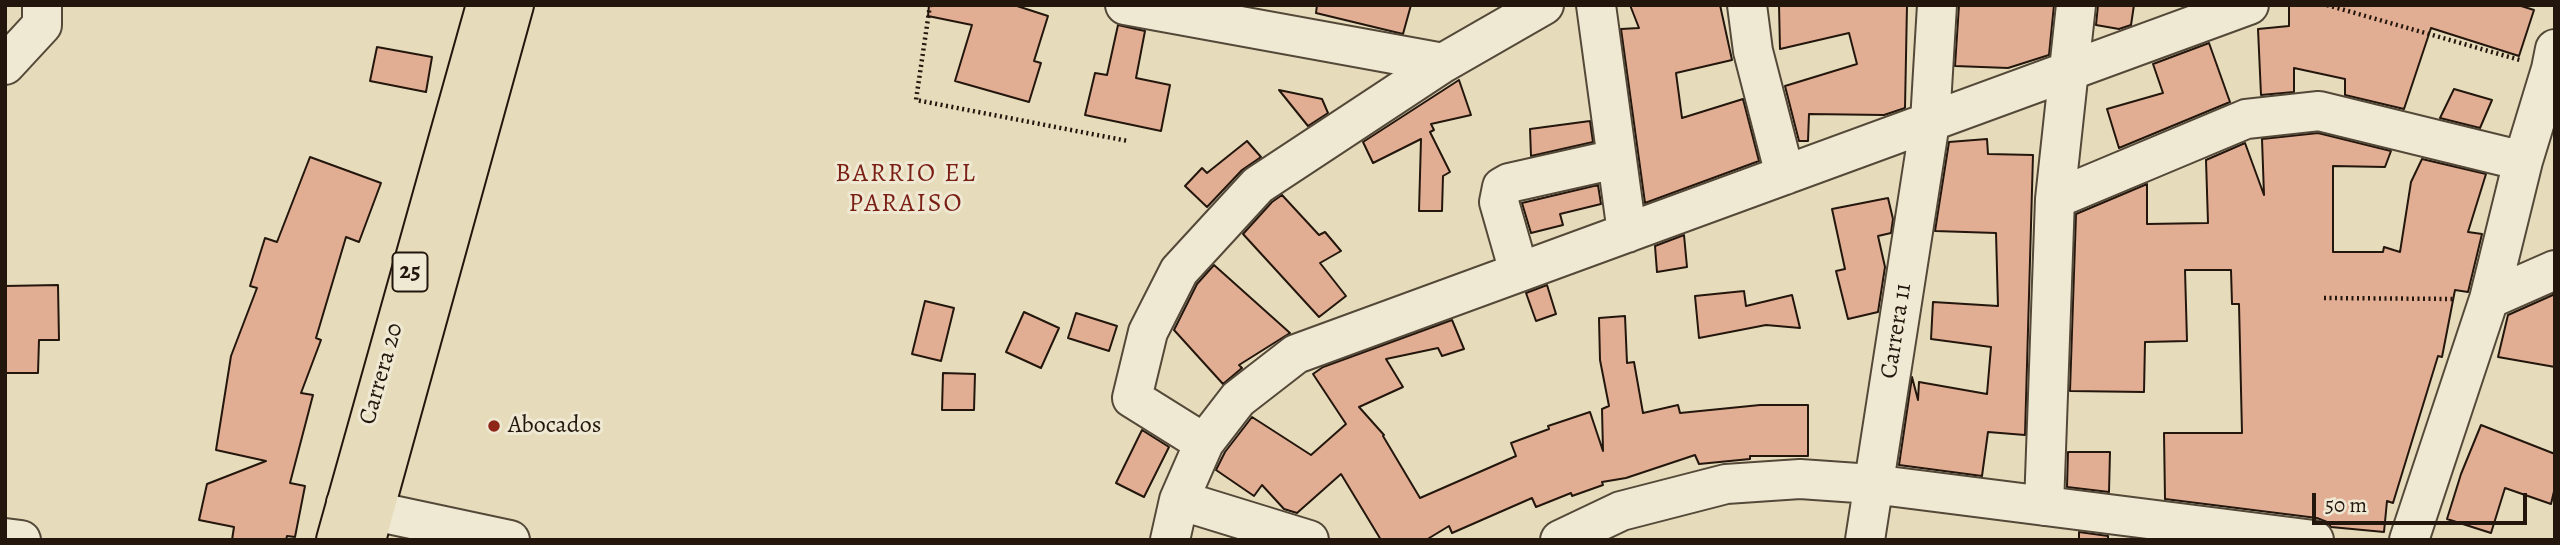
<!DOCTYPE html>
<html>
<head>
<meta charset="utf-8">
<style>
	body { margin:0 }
	#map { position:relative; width:2560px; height:545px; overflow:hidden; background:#e6dcbb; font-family:Alegreya,serif }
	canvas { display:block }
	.frame { position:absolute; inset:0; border:7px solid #23160d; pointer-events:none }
	.scale { position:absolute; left:2312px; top:493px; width:215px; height:32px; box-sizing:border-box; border:4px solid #23160d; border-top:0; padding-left:9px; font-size:21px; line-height:24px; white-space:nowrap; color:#23160d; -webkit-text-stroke:5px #efe8d3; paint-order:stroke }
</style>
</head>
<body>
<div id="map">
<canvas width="2560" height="545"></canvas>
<div class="frame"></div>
<div class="scale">50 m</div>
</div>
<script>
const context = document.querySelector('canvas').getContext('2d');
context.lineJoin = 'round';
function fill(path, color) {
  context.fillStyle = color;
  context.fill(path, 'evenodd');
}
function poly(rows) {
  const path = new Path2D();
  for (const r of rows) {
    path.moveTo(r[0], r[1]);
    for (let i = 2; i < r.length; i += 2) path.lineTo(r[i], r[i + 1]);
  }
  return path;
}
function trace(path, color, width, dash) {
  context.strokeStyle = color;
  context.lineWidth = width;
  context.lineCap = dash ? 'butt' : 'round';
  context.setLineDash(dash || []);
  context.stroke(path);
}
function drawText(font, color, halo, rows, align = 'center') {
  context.font = font + ' Alegreya,serif';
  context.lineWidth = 6;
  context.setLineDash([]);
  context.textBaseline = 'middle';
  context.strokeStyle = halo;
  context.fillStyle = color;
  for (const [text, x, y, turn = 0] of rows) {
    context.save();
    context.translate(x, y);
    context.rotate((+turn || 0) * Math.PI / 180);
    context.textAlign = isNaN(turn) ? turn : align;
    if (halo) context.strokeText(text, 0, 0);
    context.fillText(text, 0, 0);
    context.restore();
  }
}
const building = poly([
	[929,5,1014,5,1048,16,1034,61,1041,63,1029,102,955,81,972,25,928,16,929,5],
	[1317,5,1411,5,1403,34,1316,13,1317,5],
	[1630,5,1720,5,1732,60,1676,73,1682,118,1743,99,1759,161,1645,203,1621,29,1639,28,1630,5],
	[1779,5,1907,5,1905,108,1884,115,1809,114,1808,141,1799,141,1785,86,1857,64,1849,33,1780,49,1779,5],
	[1959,5,2054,5,2049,55,2008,68,1955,66,1959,5],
	[2098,5,2134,5,2131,25,2119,29,2096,25,2098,5],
	[2289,5,2518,5,2534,10,2519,56,2431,28,2404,109,2345,95,2345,79,2294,68,2294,92,2261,95,2258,29,2289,26,2289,5],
	[1118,25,1145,31,1136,78,1170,85,1161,131,1085,115,1095,73,1107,75,1118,25],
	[2209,43,2230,102,2119,148,2107,109,2163,93,2153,64,2209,43],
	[377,47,432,57,426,92,370,81,377,47],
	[1459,80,1471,115,1431,124,1434,130,1430,132,1450,172,1443,176,1442,211,1419,211,1421,139,1373,163,1363,142,1459,80],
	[2454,89,2492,100,2480,128,2440,118,2454,89],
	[1279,90,1322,99,1328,113,1308,126,1279,90],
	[1590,121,1593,142,1531,156,1530,129,1590,121],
	[2318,133,2391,151,2385,167,2333,166,2333,252,2383,252,2384,247,2400,252,2411,182,2422,159,2486,174,2468,232,2482,234,2468,292,2455,290,2442,357,2438,356,2393,503,2387,501,2384,532,2331,527,2327,522,2317,518,2165,499,2164,433,2242,433,2239,304,2232,304,2231,270,2185,270,2187,341,2145,342,2144,392,2070,391,2076,214,2147,184,2147,224,2208,223,2206,160,2245,143,2264,195,2262,139,2318,133],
	[1987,139,1988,154,2033,155,2025,435,1988,432,1982,476,1899,465,1912,377,1918,400,1919,382,1987,394,1991,347,1931,339,1933,302,1998,306,1996,233,1935,231,1949,142,1987,139],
	[1247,141,1261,157,1242,170,1207,207,1185,186,1202,168,1207,173,1247,141],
	[310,157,381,183,359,242,346,237,316,338,321,340,301,393,313,395,290,483,305,486,295,537,287,536,286,540,232,540,234,527,199,520,207,484,266,461,216,450,231,356,257,288,250,286,265,238,277,242,310,157],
	[1598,185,1601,204,1560,214,1563,225,1531,233,1522,203,1598,185],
	[1282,195,1319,235,1325,232,1341,251,1320,263,1346,296,1319,317,1243,234,1272,202,1282,195],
	[1888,198,1893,219,1891,233,1878,236,1885,267,1878,312,1848,319,1836,271,1845,269,1832,209,1888,198],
	[1684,235,1687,267,1657,272,1655,246,1684,235],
	[1214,265,1290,333,1239,365,1242,368,1223,384,1174,330,1197,284,1214,265],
	[58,285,59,340,39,340,38,373,5,373,5,286,58,285],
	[1547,285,1556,314,1536,321,1526,293,1547,285],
	[1744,291,1746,306,1792,295,1800,328,1766,325,1699,338,1695,296,1744,291],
	[2555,294,2555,367,2498,357,2508,315,2555,294],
	[925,301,954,308,941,361,912,354,925,301],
	[1024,312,1059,328,1041,368,1006,352,1024,312],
	[1076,313,1117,326,1109,351,1068,338,1076,313],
	[1625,316,1627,363,1634,362,1643,413,1678,405,1680,413,1760,405,1808,405,1808,456,1750,456,1750,459,1699,464,1695,455,1626,478,1602,482,1603,485,1572,496,1571,493,1536,507,1532,498,1452,533,1449,526,1426,540,1381,540,1341,474,1297,513,1284,509,1262,485,1254,496,1216,470,1225,452,1252,417,1311,455,1346,424,1313,374,1323,367,1452,320,1464,349,1442,356,1438,348,1386,359,1403,387,1359,407,1384,435,1383,436,1420,498,1516,456,1511,443,1549,429,1548,426,1590,412,1603,451,1602,409,1609,406,1600,360,1599,318,1625,316],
	[943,373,975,374,974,410,942,410,943,373],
	[2481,425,2555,454,2555,487,2551,504,2505,488,2491,533,2447,519,2461,474,2481,425],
	[1142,430,1169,447,1144,497,1116,483,1142,430],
	[2068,452,2110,452,2109,492,2067,487,2068,452],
	[2079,532,2108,536,2108,540,2079,540,2079,532]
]);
fill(building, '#e2ae93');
trace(building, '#23160d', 2);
const minor = poly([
	[1125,5,1443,63],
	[1596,5,1627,233],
	[1747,5,1753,51,1785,175],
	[5,65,42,25,42,5],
	[2055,199,2246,119,2319,111,2523,161],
	[1519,272,1499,202,1502,187,1509,183,1616,159],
	[2489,299,2555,270],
	[1204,443,1132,398,1148,332,1179,271,1258,185,1443,63,1544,5],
	[1179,500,1309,540],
	[346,503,374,511,510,540],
	[2044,506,2055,199,2076,5],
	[5,538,21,540],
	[1170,540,1179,500,1204,443,1238,399,1296,354,2249,5],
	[1560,540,1621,511,1726,484,1800,479,1872,484,2314,540],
	[1865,540,1930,122,1937,5],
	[2409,540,2489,299,2523,161,2551,69,2555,49]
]);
const major = poly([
	[336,540,486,5],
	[366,540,514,5]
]);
trace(minor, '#544838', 42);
trace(major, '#23160d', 42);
trace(poly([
	[930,5,916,100,1128,141],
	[2327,5,2520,60],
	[2324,298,2456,299]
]), '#23160d', 4.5, [2, 3.5]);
trace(minor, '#efe8d3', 38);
trace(major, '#e6dcbb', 38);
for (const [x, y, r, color] of [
	[494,426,7,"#8f2418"]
]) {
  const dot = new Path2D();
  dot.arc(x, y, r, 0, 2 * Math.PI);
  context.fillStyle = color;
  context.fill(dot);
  trace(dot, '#efe8d3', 2.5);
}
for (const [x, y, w] of [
	[410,272,35]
]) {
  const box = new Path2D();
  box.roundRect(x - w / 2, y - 19.5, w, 39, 5);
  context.fillStyle = '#efe8d3';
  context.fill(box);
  trace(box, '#23160d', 2);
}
drawText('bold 23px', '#23160d', null, [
	["25",410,272]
]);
drawText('24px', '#23160d', '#efe8d3', [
	["Carrera 11",1897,331,-81],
	["Carrera 20",382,374,-74]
]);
drawText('24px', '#23160d', '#efe8d3', [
	["Abocados",508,426]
], 'left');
context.letterSpacing = '2px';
drawText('26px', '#7a1f14', '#efe8d3', [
	["BARRIO EL",906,175],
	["PARAISO",906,205]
]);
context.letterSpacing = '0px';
</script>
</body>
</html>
